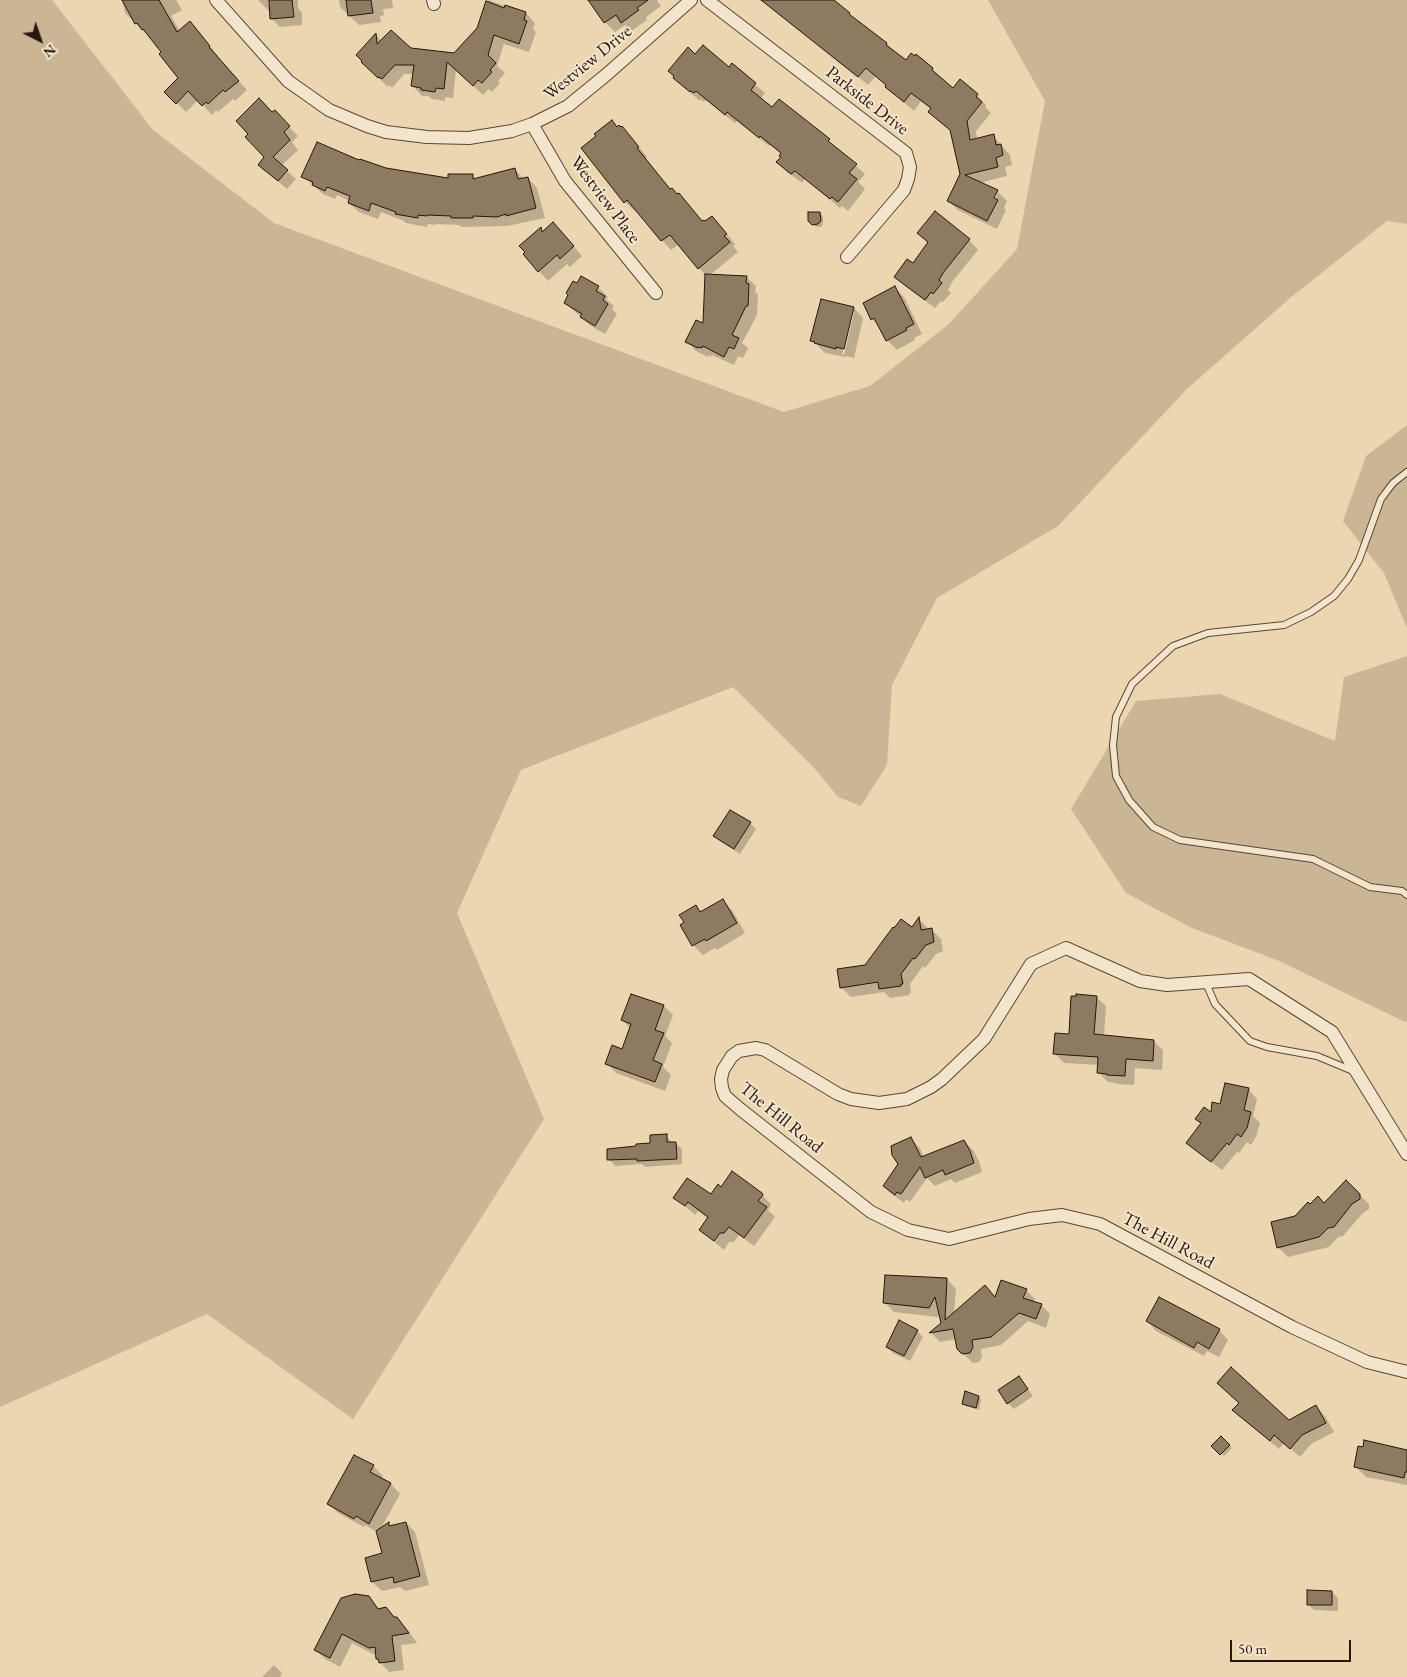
<!DOCTYPE html>
<html>
<head>
<meta charset="utf-8">
<style>
	body { margin:0 }
	#map { position:relative; width:1407px; height:1677px; overflow:hidden; background:#ecd6b0; font-family:"EB Garamond",serif }
	canvas { display:block }
	.north { position:absolute; left:15px; top:15px; width:50px; height:50px; -webkit-text-stroke:4px #f3e4cc; paint-order:stroke; rotate:139deg; font-size:14px; font-weight:700; line-height:20px; text-align:center; color:#26160c }
	.north::after { content:''; display:block; margin:auto; width:18px; height:22px; background:#26160c; clip-path:polygon(50% 0,100% 100%,50% 72%,0 100%) }
	.scale { position:absolute; left:1230px; top:1640px; width:121px; height:22px; box-sizing:border-box; border:2px solid #26160c; border-top:0; padding-left:6px; font-size:15px; line-height:18px; white-space:nowrap; color:#26160c; -webkit-text-stroke:4px #f3e4cc; paint-order:stroke }
</style>
</head>
<body>
<div id="map">
<canvas width="1407" height="1677"></canvas>
<div class="north">N</div>
<div class="scale">50 m</div>
</div>
<script>
const context = document.querySelector('canvas').getContext('2d');
context.lineJoin = 'round';
function fill(path, color) {
  context.fillStyle = color;
  context.fill(path, 'evenodd');
}
function poly(rows) {
  const path = new Path2D();
  for (const r of rows) {
    path.moveTo(r[0], r[1]);
    for (let i = 2; i < r.length; i += 2) path.lineTo(r[i], r[i + 1]);
  }
  return path;
}
function trace(path, color, width, dash) {
  context.strokeStyle = color;
  context.lineWidth = width;
  context.lineCap = dash ? 'butt' : 'round';
  context.setLineDash(dash || []);
  context.stroke(path);
}
function drawText(font, color, halo, rows, align = 'center') {
  context.font = font + ' "EB Garamond",serif';
  context.lineWidth = 4;
  context.setLineDash([]);
  context.textBaseline = 'middle';
  context.strokeStyle = halo;
  context.fillStyle = color;
  for (const [text, x, y, turn = 0] of rows) {
    context.save();
    context.translate(x, y);
    context.rotate((+turn || 0) * Math.PI / 180);
    context.textAlign = isNaN(turn) ? turn : align;
    if (halo) context.strokeText(text, 0, 0);
    context.fillText(text, 0, 0);
    context.restore();
  }
}
fill(poly([
	[0,0,52,0,153,130,274,223,784,412,870,386,949,324,1017,249,1045,101,988,0,1407,0,1407,224,1387,221,1290,298,1187,389,1058,526,937,598,892,685,887,765,861,806,838,797,817,771,733,687,521,770,457,913,544,1119,353,1419,207,1314,0,1407],
	[1407,425,1407,628,1384,573,1343,521,1366,456],
	[1407,656,1407,1021,1405,1022,1277,960,1192,928,1126,893,1071,809,1136,701,1220,694,1335,741,1344,677]
]), '#cab594');
fill(poly([
	[122,0,176,0,182,10,171,16,180,31,199,32,218,56,217,57,247,90,235,101,233,99,218,112,216,110,212,115,198,100,186,112,166,92,180,78,152,39,125,13],
	[258,0,298,0,298,8,302,13,302,25,280,27,271,18,271,13],
	[339,0,392,0,393,8,383,9,384,15,380,16,381,22,359,25,340,7],
	[488,0,526,13,535,23,533,29,536,32,529,52,504,44,497,66,505,73,498,81,500,83,492,92,489,89,483,95,456,70,453,98,445,97,445,101,432,99,428,96,422,96,413,86,414,74,404,74,392,88,389,85,388,87,372,72,376,35,382,41,411,49,454,54,478,29],
	[590,0,657,0,661,6,646,17,647,20,631,31,625,25,615,32,605,22],
	[762,0,832,0,859,24,887,44,906,62,932,69,953,89,960,81,977,95,986,105,985,107,991,113,976,131,977,139,993,136,1010,155,1012,165,1005,167,1007,176,979,183,997,191,1007,201,1004,208,1006,210,997,229,958,210,948,201,961,174,952,132,930,112,932,110,921,101,914,111,896,96,886,87,887,86,876,76,868,85],
	[995,193,998,193,993,204,991,203],
	[696,56,729,69,732,65,765,93,760,99,772,109,804,120,865,174,858,182,865,189,848,211,842,206,840,208,805,179,802,183,787,172,778,162,782,157,782,154,770,145,769,146,737,121,735,123,706,100,704,102,701,99,700,101,684,87],
	[274,112,298,136,292,142,298,150,281,166,296,179,287,189,259,165,266,157,250,134],
	[612,122,618,128,622,128,631,137,647,157,645,159,671,190,688,204,703,222,721,227,735,244,733,246,738,252,710,275,746,277,756,286,755,292,758,294,757,315,742,343,748,348,743,358,738,356,734,365,712,355,711,357,709,355,708,357,696,351,687,341,704,325,706,276,679,244,671,250,662,240,637,209,635,211,625,202,583,148,598,136],
	[360,162,385,169,449,179,472,175,476,179,515,170,524,179,528,178,537,188,545,218,507,226,461,227,460,225,436,224,436,225,428,224,427,227,406,223,402,220,381,212,378,219,359,212,349,203,350,201,337,195,335,199,323,194,303,176],
	[820,213,823,216,823,224,821,227,816,227,810,221],
	[553,223,582,256,570,267,567,264,548,281,539,271,541,229,543,232],
	[918,233,969,240,978,250,952,282,948,290,951,293,943,302,941,301,935,308,905,286,896,277,913,265,929,244],
	[598,287,608,297,606,299,614,306,612,309,617,314,605,334,591,326,565,303],
	[894,288,904,297,922,334,914,338,915,340,897,350,887,340,880,327,872,319],
	[854,308,863,318,854,358,846,356,845,357,825,353,812,340],
	[851,313,854,313,844,355,842,355],
	[750,823,756,829,740,854,721,842,715,836],
	[723,901,732,910,745,933,717,950,715,948,703,955,693,945,685,923,696,906,702,913],
	[919,919,929,930,931,929,941,939,943,951,936,954,925,968,923,966,910,984,911,993,909,993,910,995,890,998,884,992,851,997,841,987,865,966,912,929],
	[1078,997,1096,997,1106,1006,1104,1036,1153,1041,1163,1050,1162,1070,1135,1068,1134,1085,1117,1084,1116,1083,1108,1082,1099,1073,1099,1065,1064,1063,1055,1054,1070,1035],
	[664,1006,673,1015,665,1036,672,1043,663,1067,671,1075,665,1091,616,1073,607,1063,622,1050,631,1029,622,1020],
	[1248,1089,1257,1099,1253,1116,1260,1123,1256,1137,1251,1145,1247,1142,1239,1153,1237,1152,1222,1170,1198,1152,1188,1143,1202,1124,1196,1119,1211,1114,1221,1105],
	[666,1135,672,1143,675,1143,682,1149,682,1164,645,1167,642,1164,615,1166,609,1159,651,1145],
	[911,1139,919,1147,924,1157,964,1141,973,1150,979,1161,982,1172,955,1183,951,1179,935,1186,927,1178,910,1202,906,1199,904,1203,893,1195,884,1186,899,1164],
	[1346,1182,1369,1204,1369,1209,1362,1214,1343,1236,1338,1237,1329,1247,1288,1257,1278,1247,1296,1217,1310,1206,1324,1204],
	[722,1188,761,1194,771,1204,768,1210,775,1217,754,1246,739,1235,734,1242,729,1242,724,1250,700,1230,709,1219,698,1211,695,1215,675,1198,711,1196],
	[947,1279,956,1289,954,1313,1026,1290,1035,1299,1034,1302,1041,1305,1050,1314,1046,1328,1028,1321,1001,1345,981,1349,982,1357,979,1362,973,1363,958,1349,956,1339,940,1342,931,1333,942,1324,940,1314,938,1317,894,1312,885,1303],
	[1147,1321,1219,1330,1228,1340,1219,1357,1207,1351,1204,1356,1156,1331],
	[917,1331,923,1337,910,1361,893,1353,887,1347],
	[1019,1377,1033,1396,1014,1409,1008,1403],
	[978,1397,981,1399,979,1410,966,1406,963,1403],
	[1316,1407,1325,1416,1334,1432,1311,1444,1300,1457,1284,1443,1279,1449,1243,1419,1289,1421],
	[1221,1437,1232,1448,1224,1456,1213,1446],
	[1407,1451,1407,1485,1366,1477,1355,1466],
	[373,1466,383,1476,381,1479,391,1484,400,1494,380,1530,388,1524,391,1527,406,1523,415,1532,429,1585,405,1591,400,1587,382,1591,372,1582,366,1559,383,1554,377,1532,365,1525,364,1527,338,1513,329,1504],
	[1332,1592,1338,1598,1338,1611,1314,1610,1308,1604],
	[368,1597,380,1610,386,1609,406,1628,417,1643,401,1645,404,1670,389,1672,380,1662,377,1656,352,1643,340,1667,325,1659,316,1650],
	[274,1665,282,1673,280,1677,262,1677]
]), '#0003');
const building = poly([
	[122,0,159,0,177,32,190,21,210,46,209,47,239,81,225,92,223,90,208,104,206,102,202,106,188,91,176,104,164,92,178,78,159,54,161,52,143,29,142,30,137,23,135,24,122,0],
	[269,0,292,0,294,17,270,19,269,0],
	[346,0,371,0,373,13,348,16,346,0],
	[588,0,648,0,637,8,639,10,621,23,616,15,604,23,588,0],
	[761,0,834,0,850,13,849,14,887,43,886,45,906,60,911,53,915,56,916,54,933,68,932,70,953,88,960,79,978,94,976,97,982,102,967,121,970,140,994,134,996,145,1001,144,1003,155,996,158,998,167,965,175,998,190,994,198,998,200,987,221,947,201,960,174,950,130,928,112,931,108,911,93,904,102,885,87,886,85,866,68,858,77,761,0],
	[486,1,504,8,505,5,526,12,524,20,527,21,519,44,494,35,488,55,496,63,490,70,492,72,482,83,478,80,473,86,447,62,444,89,436,88,435,92,421,90,421,88,411,86,414,65,395,65,382,79,379,77,378,78,361,62,362,61,356,55,376,33,377,44,391,30,411,48,454,53,477,28,486,1],
	[703,45,729,67,732,63,756,83,751,90,772,107,779,99,830,139,828,141,857,164,849,173,857,179,838,202,832,197,830,199,795,171,791,174,776,162,781,157,779,156,781,153,760,136,759,138,727,112,725,115,696,91,694,93,691,91,690,92,673,78,674,76,668,71,688,47,695,54,703,45],
	[259,98,272,112,275,110,290,126,284,132,290,140,273,157,288,170,278,181,258,165,264,157,245,137,248,134,236,121,259,98],
	[612,120,617,127,619,125,621,127,622,126,639,147,637,148,670,189,672,188,677,194,679,193,702,221,704,220,705,221,712,216,727,234,724,236,730,242,698,269,670,235,661,241,627,200,624,203,581,148,596,136,594,134,612,120],
	[317,142,359,160,360,159,386,168,448,178,448,174,473,174,473,179,515,168,518,179,528,177,536,208,506,216,506,214,497,217,473,216,473,218,451,218,451,216,427,215,427,216,418,215,418,218,395,214,396,212,371,203,369,211,348,203,350,196,327,187,325,191,312,185,313,182,301,177,317,142],
	[935,211,970,239,943,273,939,280,942,283,933,294,931,292,925,300,894,277,907,259,913,263,928,242,917,233,935,211],
	[808,212,820,212,821,221,818,224,812,225,808,221,808,212],
	[553,222,574,246,560,259,557,255,538,272,523,254,525,252,519,246,541,227,542,232,553,222],
	[705,274,747,276,746,283,749,284,748,306,746,306,732,335,739,338,734,349,729,347,724,357,703,346,702,348,699,347,698,348,685,342,696,320,703,323,705,274],
	[581,276,599,286,596,291,605,296,603,300,608,304,595,326,580,317,582,314,564,303,568,295,566,293,573,281,577,283,581,276],
	[895,286,914,324,906,328,907,330,886,341,874,318,871,320,863,303,895,286],
	[821,299,854,307,844,349,836,347,836,349,814,343,815,342,810,341,821,299],
	[730,810,751,822,734,849,713,836,730,810],
	[723,899,737,923,706,941,705,939,692,946,680,925,684,922,679,915,696,905,700,912,723,899],
	[919,917,921,930,932,928,934,942,926,945,915,959,913,958,901,974,903,984,901,984,901,986,879,989,878,982,840,988,837,969,865,965,893,927,894,928,901,919,912,927,919,917],
	[631,994,664,1005,655,1030,664,1033,653,1060,662,1064,655,1082,605,1064,612,1045,622,1049,631,1024,621,1020,631,994],
	[1076,994,1097,996,1094,1034,1154,1040,1153,1061,1126,1059,1125,1076,1107,1075,1107,1074,1097,1073,1098,1057,1053,1054,1055,1033,1069,1034,1071,996,1077,996,1076,994],
	[1225,1083,1249,1088,1244,1110,1251,1112,1247,1128,1241,1137,1237,1134,1229,1145,1227,1143,1211,1162,1186,1143,1201,1123,1195,1119,1204,1107,1211,1112,1212,1102,1220,1104,1225,1083],
	[667,1134,667,1142,676,1142,677,1159,637,1161,637,1159,607,1160,607,1149,636,1146,636,1144,650,1143,650,1135,667,1134],
	[911,1137,921,1157,964,1140,970,1151,974,1163,945,1175,943,1170,925,1178,920,1167,901,1194,897,1192,895,1195,883,1186,898,1164,892,1155,891,1146,911,1137],
	[732,1171,762,1193,763,1195,758,1201,767,1207,744,1238,729,1227,724,1233,720,1233,714,1241,699,1230,708,1217,688,1202,685,1206,673,1198,687,1178,711,1194,718,1184,721,1187,732,1171],
	[1346,1180,1360,1194,1360,1199,1352,1204,1334,1227,1328,1228,1319,1237,1277,1248,1271,1222,1295,1216,1308,1202,1310,1204,1318,1196,1324,1203,1346,1180],
	[885,1275,947,1278,945,1320,985,1285,995,1297,1001,1280,1027,1289,1023,1298,1042,1304,1036,1319,1019,1313,991,1337,972,1340,973,1347,970,1353,962,1354,957,1349,953,1329,929,1333,941,1323,935,1297,929,1308,883,1303,885,1275],
	[1159,1297,1220,1329,1209,1349,1197,1342,1194,1348,1146,1321,1159,1297],
	[899,1320,918,1330,904,1356,886,1347,899,1320],
	[1231,1367,1289,1420,1316,1405,1326,1423,1302,1435,1290,1449,1274,1435,1270,1441,1232,1410,1239,1403,1217,1383,1231,1367],
	[1019,1376,1028,1389,1007,1404,998,1390,1019,1376],
	[965,1391,979,1396,976,1408,962,1404,965,1391],
	[1221,1436,1230,1445,1220,1455,1211,1446,1221,1436],
	[1364,1440,1407,1450,1407,1472,1405,1472,1404,1478,1354,1467,1358,1446,1363,1447,1364,1440],
	[354,1455,374,1465,370,1472,391,1483,369,1524,356,1516,354,1519,327,1504,354,1455],
	[389,1522,389,1526,406,1522,420,1576,394,1583,393,1577,371,1582,365,1558,382,1553,376,1531,389,1522],
	[1307,1590,1332,1591,1332,1605,1307,1605,1307,1590],
	[355,1594,369,1596,378,1609,386,1607,394,1617,397,1617,409,1633,392,1636,395,1661,379,1663,378,1659,376,1659,375,1647,369,1648,342,1634,330,1658,314,1650,341,1598,355,1594]
]);
fill(building, '#8d7a61');
trace(building, '#26160c', 1);
const lane = poly([
	[1407,472,1393,483,1381,499,1359,560,1348,579,1334,596,1311,612,1284,625,1208,633,1173,646,1132,684,1116,717,1113,745,1116,776,1129,800,1153,827,1180,840,1313,859,1370,887,1402,891,1407,895],
	[1206,983,1215,1004,1250,1041,1267,1047,1317,1056,1353,1071]
]);
const street = poly([
	[216,0,288,81,329,110,367,126,386,132,427,137,469,138,512,131,532,124,568,106,606,75,691,0],
	[433,0,434,4],
	[707,0,906,153,910,167,908,179,904,190,847,257],
	[532,124,565,181,656,293],
	[1407,1154,1332,1032,1249,979,1167,985,1140,981,1066,948,1031,964,984,1039,942,1079,931,1087,907,1099,879,1103,851,1099,838,1094,765,1050,756,1048,739,1051,732,1056,723,1070,721,1079,722,1088,725,1096,740,1109,871,1212,908,1230,949,1239,1029,1219,1062,1215,1100,1224,1292,1327,1367,1362,1407,1372]
]);
trace(lane, '#584635', 8);
trace(street, '#584635', 14);
trace(lane, '#f3e4cc', 6);
trace(street, '#f3e4cc', 12);
drawText('18px', '#26160c', '#f3e4cc', [
	["Westview Drive",588,63,-39],
	["Parkside Drive",867,101,38],
	["Westview Place",605,200,53],
	["The Hill Road",781,1118,39],
	["The Hill Road",1168,1241,28]
]);
</script>
</body>
</html>
